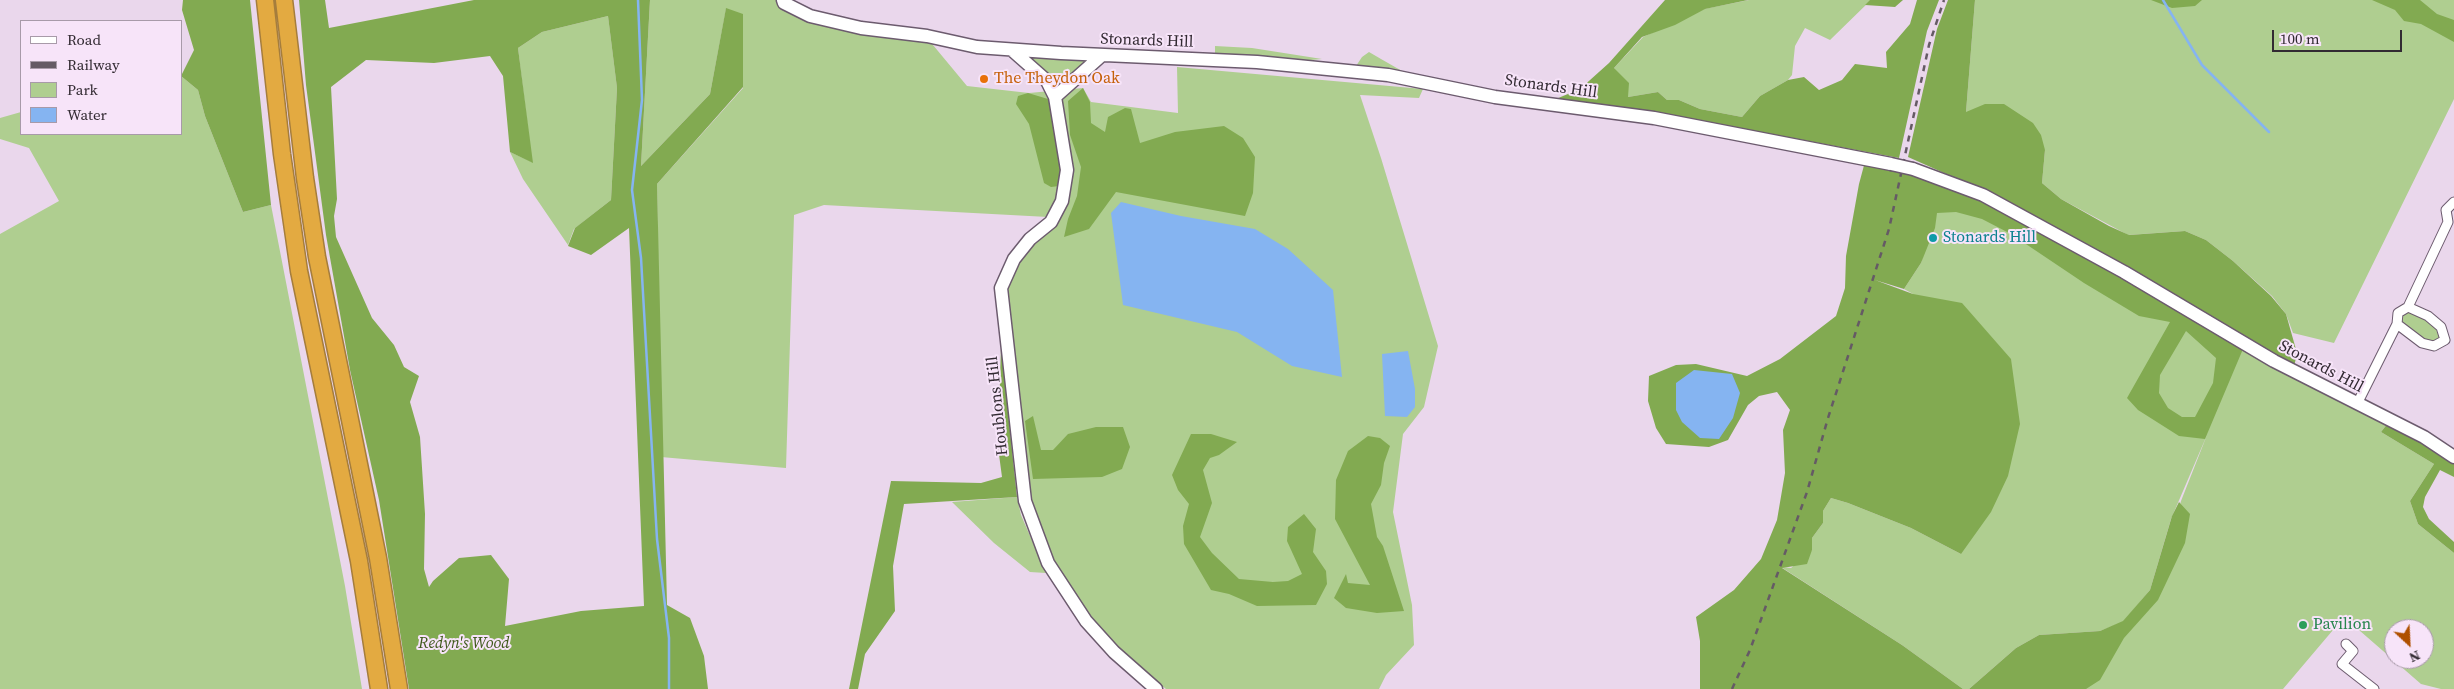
<!DOCTYPE html>
<html>
<head>
<meta charset="utf-8">
<style>
	body { margin:0 }
	#map { position:relative; width:2454px; height:689px; overflow:hidden; background:#ead7ec; font-family:"Source Serif 4",serif }
	canvas { display:block }
	.legend { position:absolute; left:20px; top:20px; width:162px; height:115px; box-sizing:border-box; background:#f7e4f9; border:1px solid #a89aa9; margin:0; padding:6px 9px; list-style:none; font-size:15px; color:#322a32 }
	.legend li { display:flex; align-items:center; gap:10px; height:25px }
	.legend b { width:25px; border:1px solid #a89aa9 }
	.north { position:absolute; left:2384px; top:619px; width:50px; height:50px; box-sizing:border-box; background:#f7e4f9; border:1px solid #a89aa9; border-radius:50%; rotate:155deg; font-size:14px; font-weight:700; line-height:20px; text-align:center; color:#322a32 }
	.north::after { content:''; display:block; margin:auto; width:18px; height:22px; background:#af5000; clip-path:polygon(50% 0,100% 100%,50% 72%,0 100%) }
	.scale { position:absolute; left:2272px; top:30px; width:130px; height:22px; box-sizing:border-box; border:2px solid #322a32; border-top:0; padding-left:6px; font-size:15px; line-height:18px; white-space:nowrap; color:#322a32; -webkit-text-stroke:4px #f7e4f9; paint-order:stroke }
</style>
</head>
<body>
<div id="map">
<canvas width="2454" height="689"></canvas>
<ul class="legend">
<li><b style="height:6px;background:#fff"></b>Road</li>
<li><b style="height:6px;background:#655a65"></b>Railway</li>
<li><b style="height:14px;background:#afce90"></b>Park</li>
<li><b style="height:14px;background:#85b4f1"></b>Water</li>
</ul>
<div class="north">N</div>
<div class="scale">100 m</div>
</div>
<script>
const context = document.querySelector('canvas').getContext('2d');
context.lineJoin = 'round';
function fill(path, color) {
  context.fillStyle = color;
  context.fill(path, 'evenodd');
}
function poly(rows) {
  const path = new Path2D();
  for (const r of rows) {
    path.moveTo(r[0], r[1]);
    for (let i = 2; i < r.length; i += 2) path.lineTo(r[i], r[i + 1]);
  }
  return path;
}
function trace(path, color, width, dash) {
  context.strokeStyle = color;
  context.lineWidth = width;
  context.lineCap = dash ? 'butt' : 'round';
  context.setLineDash(dash || []);
  context.stroke(path);
}
function drawText(font, color, halo, rows, align = 'center') {
  context.font = font + ' "Source Serif 4",serif';
  context.lineWidth = 4;
  context.setLineDash([]);
  context.textBaseline = 'middle';
  context.strokeStyle = halo;
  context.fillStyle = color;
  for (const [text, x, y, turn = 0] of rows) {
    context.save();
    context.translate(x, y);
    context.rotate((+turn || 0) * Math.PI / 180);
    context.textAlign = isNaN(turn) ? turn : align;
    if (halo) context.strokeText(text, 0, 0);
    context.fillText(text, 0, 0);
    context.restore();
  }
}
fill(poly([
	[650,0,778,0,788,13,928,39,967,86,1029,93,1083,88,1091,102,1178,113,1177,67,1423,89,1419,98,1360,95,1381,158,1438,346,1424,407,1403,434,1393,512,1412,605,1414,645,1386,675,1379,689,1166,689,1130,659,1097,625,1052,569,1032,520,1005,291,1010,274,1048,217,824,205,794,215,786,468,661,457,657,184,743,88,726,9,710,94,641,166],
	[1749,0,1871,0,1830,40,1805,28,1795,46,1792,75,1788,80,1760,96,1742,117,1700,109,1679,100,1667,100,1658,92,1628,97,1614,68,1643,37,1704,9],
	[1975,0,2454,0,2454,99,2334,343,2293,333,2286,314,2272,296,2233,261,2206,240,2185,231,2128,235,2061,199,2042,183,2045,150,1966,112],
	[608,16,617,88,611,200,574,229,568,245,523,179,510,152,532,162,518,48,542,32],
	[1215,46,1252,48,1322,59,1288,62,1215,57],
	[1369,52,1381,59,1409,75,1356,66,1362,57],
	[1025,54,1092,59,1062,84,1057,85],
	[181,76,198,90,205,116,243,212,271,205,345,586,362,689,0,689,0,234,59,201,29,148,0,139,0,118,21,112,21,134,181,134],
	[1943,180,2388,423,2381,432,2434,464,2410,501,2418,524,2454,553,2454,689,2441,689,2421,684,2344,617,2283,689,2081,689,2156,586,2181,501,2207,435,2171,519,2150,590,2123,622,2100,631,2039,635,2016,648,1969,689,1963,689,1902,645,1781,567,1791,568,1812,550,1812,538,1823,523,1823,511,1831,498,1848,503,1911,528,1961,554,1913,294,1904,289,1921,263,1936,213],
	[2394,629,2424,629,2424,659,2394,659],
	[2409,310,2418,313,2438,327,2443,337,2435,343,2423,340,2400,324,2402,312],
	[1017,497,1021,515,1046,573,1030,572,994,543,952,502]
]), '#afce90');
fill(poly([
	[183,0,250,0,271,205,243,212,205,116,198,90,181,76,194,50,182,10],
	[299,0,325,0,329,28,474,0,650,0,641,166,710,94,726,8,743,14,743,87,657,184,667,605,690,618,704,656,708,689,409,689,379,500,350,370,326,235,306,85],
	[608,16,617,88,611,200,575,228,568,246,591,255,629,228,644,606,581,611,505,626,509,579,491,555,459,558,433,581,429,587,424,569,425,514,420,437,410,402,419,376,404,367,394,345,372,318,336,237,334,216,337,199,331,87,366,60,434,63,490,56,503,76,510,152,533,163,518,48,542,32],
	[1665,0,1748,0,1705,9,1675,25,1642,37,1614,68,1629,83,1628,97,1658,92,1667,100,1679,100,1700,109,1742,117,1760,96,1788,80,1804,77,1819,90,1842,80,1855,64,1887,68,1886,52,1910,24,1917,0,1939,0,1927,31,1899,158,1739,128,1551,101,1580,89,1609,63],
	[1870,0,1903,0,1895,7,1865,5],
	[1948,0,1975,0,1966,112,1985,104,2004,104,2033,123,2041,135,2045,150,2042,183,2061,199,2109,226,2129,235,2185,231,2206,240,2233,261,2271,296,2286,314,2297,353,2294,367,1998,197,1908,157,1937,29],
	[2151,0,2202,0,2195,6,2172,8],
	[2372,0,2420,0,2437,14,2454,20,2454,42,2421,24,2404,21,2395,10],
	[1083,88,1090,102,1091,123,1105,132,1108,117,1125,108,1131,109,1140,143,1175,132,1224,126,1243,138,1255,157,1253,193,1245,216,1116,192,1089,229,1064,237,1068,219,1077,196,1081,167,1070,135,1068,101],
	[1028,93,1048,99,1053,106,1062,180,1059,186,1051,187,1044,183,1029,124,1016,104,1018,96],
	[1866,158,1943,180,2110,269,2243,349,2205,439,2179,436,2138,410,2127,398,2170,322,2139,316,2084,283,2011,234,1982,219,1956,212,1937,213,1935,228,1921,263,1904,289,1875,280,1913,294,1962,303,2011,359,2020,424,2008,476,1991,512,1961,554,1911,528,1848,503,1831,498,1823,511,1823,523,1812,538,1812,550,1807,564,1782,568,1902,645,1963,689,1700,689,1700,641,1696,617,1734,590,1761,559,1777,520,1785,473,1783,430,1790,410,1777,392,1759,396,1748,405,1728,440,1709,447,1666,444,1656,428,1648,401,1649,376,1676,365,1696,364,1747,376,1780,359,1836,316,1845,288,1846,256,1859,184],
	[2186,331,2216,358,2213,383,2195,417,2182,417,2168,408,2159,393,2160,375],
	[1001,346,1017,497,904,504,893,566,895,611,865,654,858,689,849,689,891,481,981,483,1002,477,998,447],
	[1033,416,1041,450,1053,450,1068,434,1096,427,1123,427,1130,447,1122,469,1102,477,1033,479,1025,421],
	[2388,423,2454,457,2454,477,2440,470,2425,497,2423,507,2429,519,2454,542,2454,553,2418,524,2410,501,2434,464,2381,432],
	[1191,434,1211,434,1237,442,1219,455,1210,458,1203,470,1212,503,1200,537,1212,553,1239,579,1273,582,1288,581,1302,574,1287,541,1288,527,1304,514,1316,529,1313,552,1326,571,1327,584,1316,605,1257,606,1229,594,1211,590,1184,544,1183,526,1189,504,1178,490,1172,475],
	[1368,436,1380,438,1390,446,1384,463,1381,485,1371,504,1377,537,1383,546,1404,611,1377,613,1346,608,1334,598,1346,574,1348,583,1370,585,1335,519,1336,480,1348,451],
	[2179,502,2190,514,2185,543,2158,600,2124,638,2100,680,2086,689,1969,689,2016,648,2039,635,2100,631,2123,621,2150,590,2172,516]
]), '#82aa51');
fill(poly([
	[1121,202,1181,216,1255,229,1288,249,1333,290,1342,377,1292,366,1237,332,1123,305,1111,213],
	[1408,351,1415,389,1415,407,1407,417,1385,416,1382,354],
	[1694,370,1732,374,1740,393,1733,418,1719,439,1700,438,1682,422,1676,410,1676,383]
]), '#85b4f1');
trace(poly([
	[638,0,642,100,632,190,641,258,657,539,669,638,669,689],
	[2163,0,2202,65,2269,132]
]), '#85b4f1', 2.5);
const street = poly([
	[2397,324,2422,343,2434,346,2445,340,2441,327,2428,316,2408,307],
	[2357,404,2397,324,2398,313,2408,307,2448,222,2446,210,2454,202],
	[2346,644,2353,651,2342,664,2374,689]
]);
const secondary = poly([
	[783,0,784,3,810,16,861,28,927,36,977,47,1061,53,1257,62,1388,75,1495,97,1654,118,1891,164],
	[1013,51,1047,81,1055,97,1067,170,1062,201,1051,222,1030,239,1014,259,1001,288,1025,501,1048,563,1086,621,1114,652,1156,689],
	[1055,97,1101,56],
	[1913,169,1983,195,2124,272,2274,361,2424,437,2454,457]
]);
const highway = poly([
	[265,0,282,154,299,271,359,561,379,689],
	[284,0,305,178,317,257,378,558,399,689]
]);
trace(street, '#6c5b6e', 11);
trace(secondary, '#6c5b6e', 15);
trace(highway, '#a57d3c', 19);
trace(street, '#fff', 9);
trace(secondary, '#fff', 12);
trace(highway, '#e3aa41', 16);
trace(poly([
	[1732,689,1750,650,1807,492,1828,418,1889,229,1929,45,1944,0]
]), '#655a65', 2.5, [6, 6]);
const secondaryBridge = poly([
	[1891,164,1913,169]
]);
trace(secondaryBridge, '#6c5b6e', 15, []);
trace(secondaryBridge, '#fff', 12);
for (const [x, y, r, color] of [
	[984,79,5,"#e8710a"],
	[1933,238,5,"#0f9aa8"],
	[2303,625,5,"#2e9e5b"]
]) {
  const dot = new Path2D();
  dot.arc(x, y, r, 0, 2 * Math.PI);
  context.fillStyle = color;
  context.fill(dot);
  trace(dot, '#f7e4f9', 2);
}
drawText('16px', '#322a32', '#f7e4f9', [
	["Stonards Hill",1147,41,2],
	["Stonards Hill",1551,87,8],
	["Stonards Hill",2321,367,28],
	["Houblons Hill",998,406,-96]
]);
drawText('16px', '#c56008', '#f7e4f9', [
	["The Theydon Oak",994,79]
], 'left');
drawText('16px', '#0d838f', '#f7e4f9', [
	["Stonards Hill",1943,238]
], 'left');
drawText('16px', '#27864d', '#f7e4f9', [
	["Pavilion",2313,625]
], 'left');
drawText('italic 16px', '#3e591a', '#f7e4f9', [
	["Redyn's Wood",464,644]
]);
</script>
</body>
</html>
